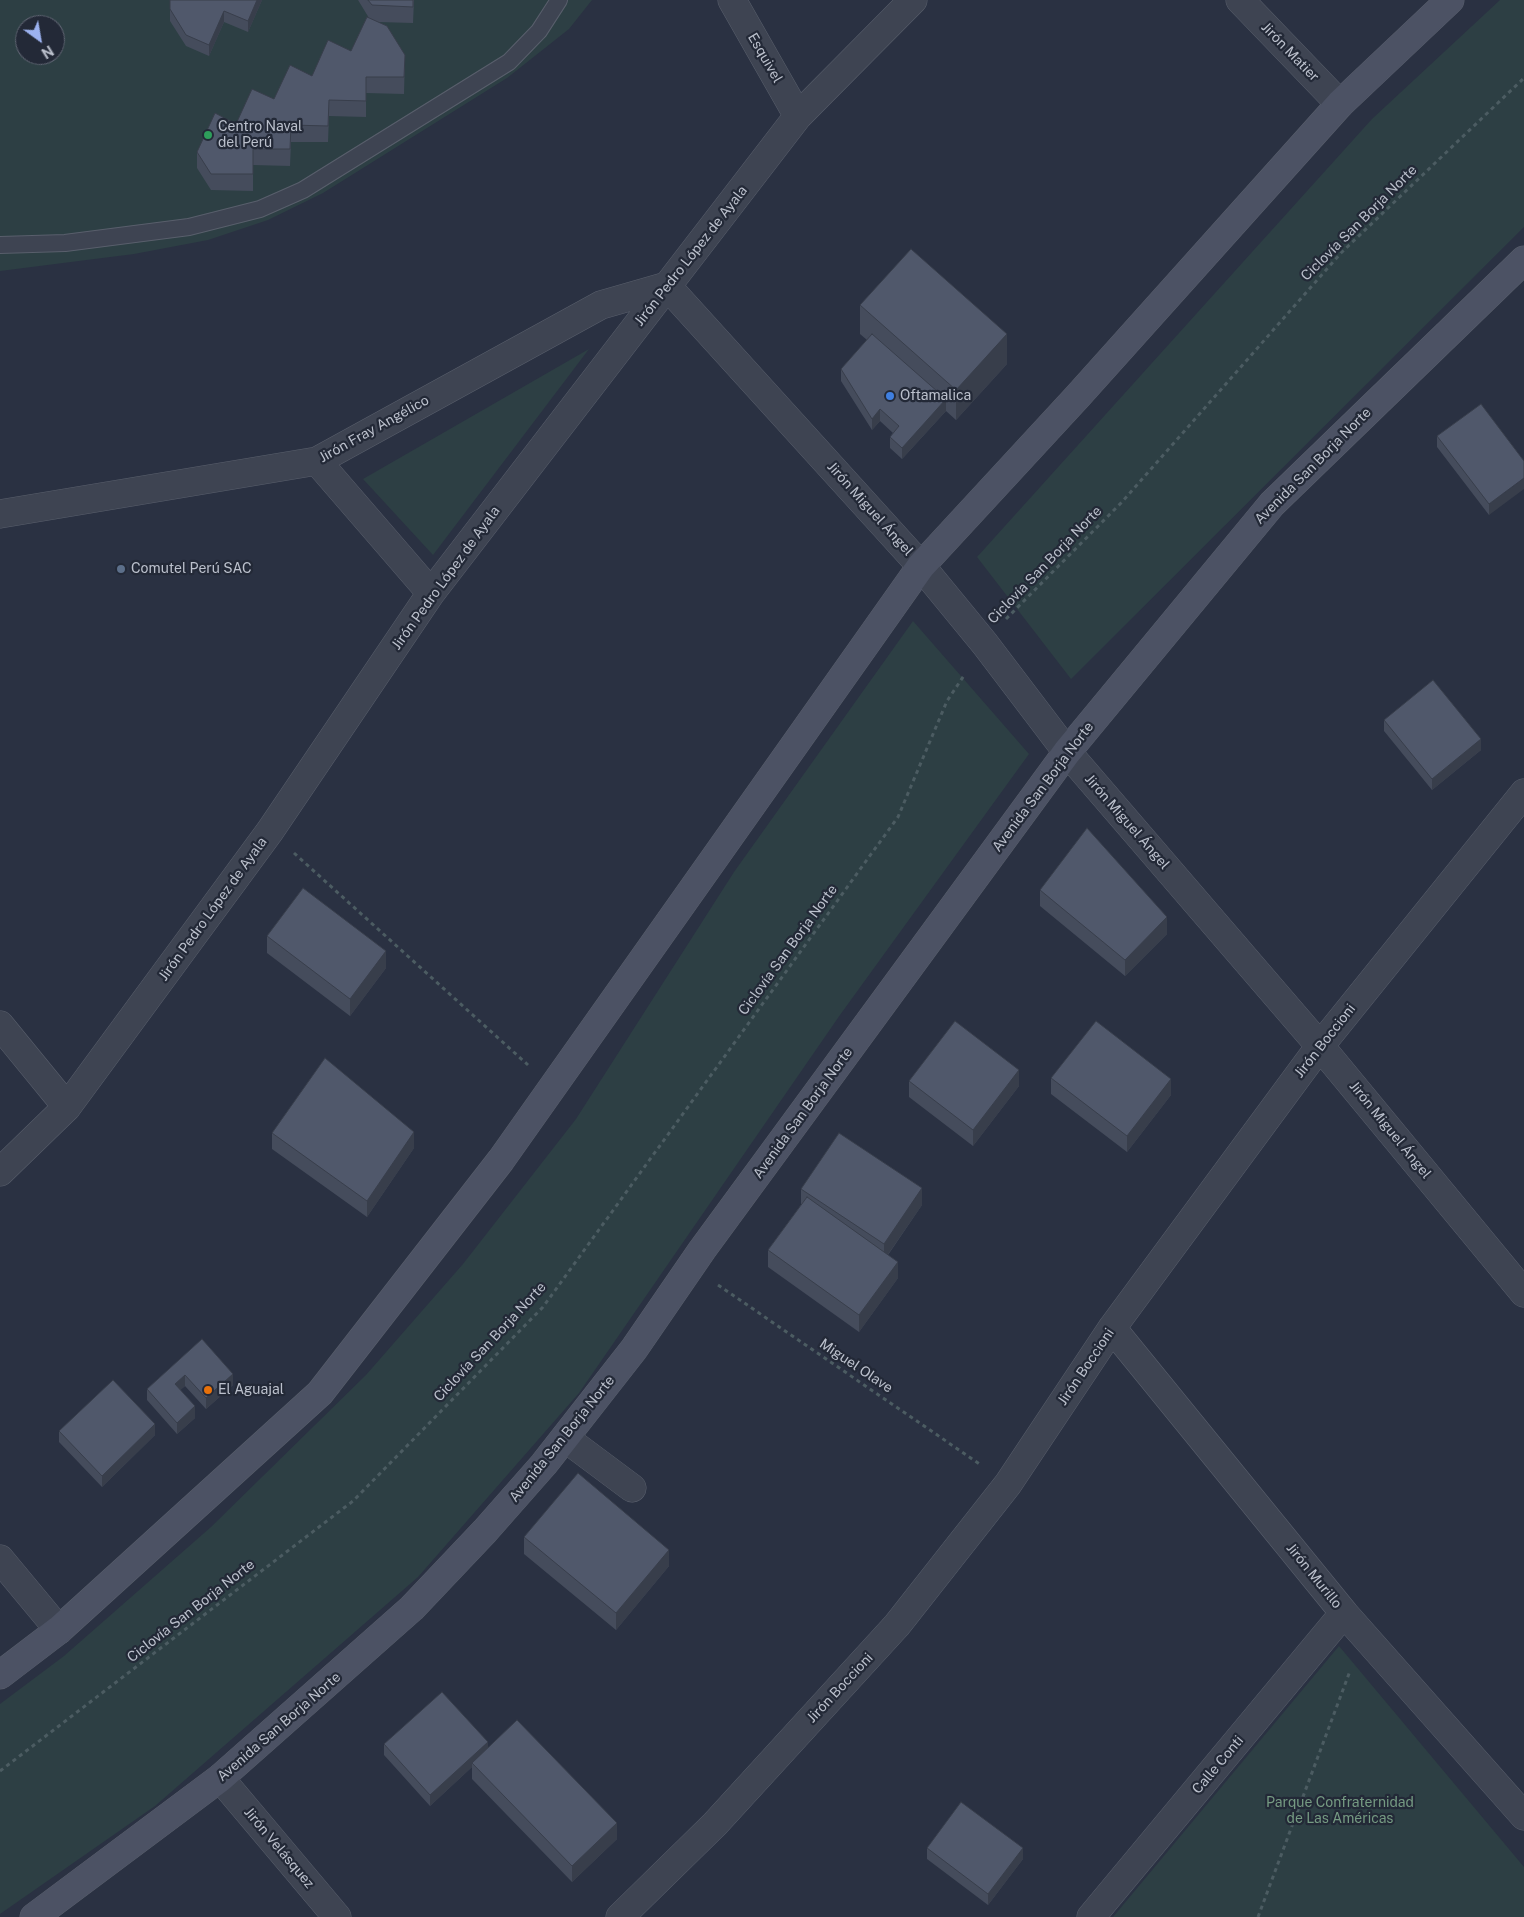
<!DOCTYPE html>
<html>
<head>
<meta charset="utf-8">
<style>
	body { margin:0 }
	#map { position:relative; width:1524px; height:1917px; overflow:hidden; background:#2a3142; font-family:"Public Sans",sans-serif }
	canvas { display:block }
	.north { position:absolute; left:15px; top:15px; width:50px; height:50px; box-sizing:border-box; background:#232937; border:1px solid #606573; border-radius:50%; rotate:148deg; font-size:14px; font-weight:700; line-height:20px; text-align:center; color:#bbc0cc }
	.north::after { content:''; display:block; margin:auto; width:18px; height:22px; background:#9cb2f0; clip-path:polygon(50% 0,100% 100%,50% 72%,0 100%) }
</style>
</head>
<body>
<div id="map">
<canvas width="1524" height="1917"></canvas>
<div class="north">N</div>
</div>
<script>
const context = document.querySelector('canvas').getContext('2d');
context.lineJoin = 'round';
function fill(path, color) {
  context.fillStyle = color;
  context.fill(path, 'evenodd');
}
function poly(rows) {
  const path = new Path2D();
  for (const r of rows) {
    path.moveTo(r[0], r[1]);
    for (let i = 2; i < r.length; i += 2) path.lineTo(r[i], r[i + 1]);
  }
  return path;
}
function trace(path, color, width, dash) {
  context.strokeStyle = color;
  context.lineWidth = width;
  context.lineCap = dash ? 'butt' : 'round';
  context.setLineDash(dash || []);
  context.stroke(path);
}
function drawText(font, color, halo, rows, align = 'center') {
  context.font = font + ' "Public Sans",sans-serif';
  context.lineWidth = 4.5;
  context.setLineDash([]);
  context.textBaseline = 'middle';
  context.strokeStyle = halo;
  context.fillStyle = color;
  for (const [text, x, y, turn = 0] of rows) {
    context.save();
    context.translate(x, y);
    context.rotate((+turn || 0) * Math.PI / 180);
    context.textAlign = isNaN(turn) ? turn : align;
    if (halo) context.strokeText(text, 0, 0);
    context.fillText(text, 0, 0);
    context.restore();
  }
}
fill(poly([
	[0,0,592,0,569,29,507,78,323,193,268,220,208,240,134,254,0,271],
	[25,25,55,25,55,55,25,55],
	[1500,0,1524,0,1524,227,1071,679,977,557,1372,119],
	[589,349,433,555,363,479],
	[913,621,1029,754,840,1015,579,1393,418,1577,155,1806,0,1914,0,1704,64,1656,211,1527,366,1375,463,1264,576,1119,734,872],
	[1339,1646,1524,1867,1524,1917,1113,1917]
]), '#2d3f44');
const service = poly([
	[0,245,65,243,189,227,260,209,303,190,509,62,539,31,559,0]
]);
const minor = poly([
	[732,0,798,116],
	[1240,0,1340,104],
	[317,461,431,593],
	[0,514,317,461,601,305,667,286,921,566,985,644,1067,752,1320,1046,1524,1293],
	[0,1025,67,1107],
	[0,1172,67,1107,270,831,431,593,798,116,913,0],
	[1112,1328,1344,1613,1524,1816],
	[565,1438,632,1488],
	[0,1559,59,1630],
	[220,1778,337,1917],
	[620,1917,715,1824,897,1625,1008,1484,1112,1328,1320,1046,1524,793],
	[1091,1917,1344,1613]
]);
const secondary = poly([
	[0,1675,59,1630,320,1393,501,1160,921,566,1078,396,1340,104,1450,0],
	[34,1917,220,1778,412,1608,485,1531,544,1464,634,1349,702,1250,1067,752,1272,504,1524,260]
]);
trace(service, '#595f6c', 18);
trace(minor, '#595f6c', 29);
trace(secondary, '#595f6c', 29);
trace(poly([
	[1006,619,1122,502,1341,253,1524,78],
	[294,853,528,1065],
	[718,1285,981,1465],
	[0,1771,353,1501,543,1307,898,817,947,701,965,674],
	[1258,1917,1350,1671]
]), '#4c5c62', 3, [4, 4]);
trace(service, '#3e4452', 16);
trace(minor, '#3e4452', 28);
trace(secondary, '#4c5264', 28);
fill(poly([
	[170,0,262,0,248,32,224,22,209,56,186,46,170,21],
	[358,0,414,0,413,23,378,22,405,55,404,94,366,93,366,117,329,116,328,142,291,142,290,166,253,165,253,191,211,190,197,168,197,152,236,124,351,51,369,18],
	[860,305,1007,364,956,420,946,411,902,459,890,448,890,437,893,433,880,421,872,430,841,381,841,369,867,340,860,334],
	[1437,436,1524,461,1489,515,1437,447],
	[1384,720,1481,750,1432,790,1384,731],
	[1040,890,1167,934,1125,976,1040,906],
	[267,936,386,968,350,1016,267,953],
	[1051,1078,1171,1095,1127,1152,1051,1094],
	[909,1081,1019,1086,973,1146,909,1097],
	[272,1133,414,1148,367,1217,272,1149],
	[801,1189,922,1205,888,1255,898,1278,859,1332,768,1267,768,1250,801,1205],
	[202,1339,233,1385,206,1409,185,1386,180,1390,195,1418,177,1434,147,1400,147,1389],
	[59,1431,155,1435,102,1487,59,1442],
	[524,1537,669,1566,616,1630,524,1554],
	[384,1744,488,1748,617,1839,572,1882,472,1779,472,1767,430,1806,384,1755],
	[927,1848,1023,1859,988,1905,927,1859]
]), '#454c5c');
fill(poly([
	[257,0,262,0,248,32,248,21],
	[224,11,224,22,209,56,209,45],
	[1007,334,1007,364,956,420,956,390],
	[946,399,946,411,902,459,902,448],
	[880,409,880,421,872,430,872,419],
	[1524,478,1524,489,1489,515,1489,504],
	[1481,739,1481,750,1432,790,1432,779],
	[1167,917,1167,934,1125,976,1125,960],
	[386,951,386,968,350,1016,350,999],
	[1019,1070,1019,1086,973,1146,973,1130],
	[1171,1079,1171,1095,1127,1152,1127,1136],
	[414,1132,414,1148,367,1217,367,1201],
	[922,1188,922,1205,884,1260,884,1244],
	[898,1262,898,1278,859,1332,859,1315],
	[233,1374,233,1385,206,1409,206,1398],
	[185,1375,185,1386,175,1395,175,1384],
	[195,1406,195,1418,177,1434,177,1423],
	[155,1424,155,1435,102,1487,102,1476],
	[669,1550,669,1566,616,1630,616,1613],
	[488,1742,488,1753,472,1763,472,1767,430,1806,430,1795],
	[617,1823,617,1839,572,1882,572,1866],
	[1023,1848,1023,1859,988,1905,988,1894]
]), '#383e4b');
const building = poly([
	[170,0,257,0,248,21,224,11,209,45,186,35,170,9,170,0],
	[368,0,413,0,413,7,372,5,368,0],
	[367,17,387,26,405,55,404,77,366,77,366,101,329,100,328,126,291,125,290,149,253,149,253,174,211,174,197,152,215,113,236,124,252,89,274,99,290,65,312,76,328,40,351,51,367,17],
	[911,249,1007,334,956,390,860,305,911,249],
	[872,334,946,399,902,448,890,437,899,426,880,409,872,419,841,369,872,334],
	[1481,404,1524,461,1524,478,1489,504,1437,436,1481,404],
	[1433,680,1481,739,1432,779,1384,720,1433,680],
	[1087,828,1167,917,1125,960,1040,890,1087,828],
	[303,888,386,951,350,999,267,936,303,888],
	[955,1021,1019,1070,973,1130,909,1081,955,1021],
	[1096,1021,1171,1079,1127,1136,1051,1078,1096,1021],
	[325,1058,414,1132,367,1201,272,1133,325,1058],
	[839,1133,922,1188,884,1244,801,1189,839,1133],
	[807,1197,898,1262,859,1315,768,1250,807,1197],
	[202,1339,233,1374,206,1398,185,1375,175,1384,195,1406,177,1423,147,1389,202,1339],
	[113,1380,155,1424,102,1476,59,1431,113,1380],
	[578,1473,669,1550,616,1613,524,1537,578,1473],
	[442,1692,488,1742,430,1795,384,1744,442,1692],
	[517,1720,617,1823,572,1866,472,1763,517,1720],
	[961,1802,1023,1848,988,1894,927,1848,961,1802]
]);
fill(building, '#50586b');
trace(building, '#383e4b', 1);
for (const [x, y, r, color] of [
	[208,135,5,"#2e9e5b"],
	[890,396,5,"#3f7fe0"],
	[121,569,5,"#5c6f8a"],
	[208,1390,5,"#e8710a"]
]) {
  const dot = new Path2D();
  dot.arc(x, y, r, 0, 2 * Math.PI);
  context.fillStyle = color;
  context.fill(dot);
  trace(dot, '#232937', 2);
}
drawText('14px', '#bbc0cc', '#232937', [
	["Jirón Matier",1290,52,46],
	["Esquivel",765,58,60],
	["Ciclovía San Borja Norte",1359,223,-45],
	["Jirón Pedro López de Ayala",691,256,-52],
	["Jirón Fray Angélico",374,429,-29],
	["Avenida San Borja Norte",1313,466,-45],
	["Jirón Miguel Ángel",870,509,48],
	["Ciclovía San Borja Norte",1045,565,-46],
	["Jirón Pedro López de Ayala",446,578,-54],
	["Avenida San Borja Norte",1043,787,-53],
	["Jirón Miguel Ángel",1127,822,49],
	["Jirón Pedro López de Ayala",213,909,-54],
	["Ciclovía San Borja Norte",788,950,-54],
	["Jirón Boccioni",1325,1041,-52],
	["Avenida San Borja Norte",803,1113,-54],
	["Jirón Miguel Ángel",1390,1130,51],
	["Ciclovía San Borja Norte",490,1342,-47],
	["Miguel Olave",856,1366,34],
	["Jirón Boccioni",1086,1367,-56],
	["Avenida San Borja Norte",562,1439,-51],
	["Jirón Murillo",1314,1576,51],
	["Ciclovía San Borja Norte",191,1611,-38],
	["Jirón Boccioni",840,1688,-47],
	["Avenida San Borja Norte",279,1727,-41],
	["Calle Conti",1218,1765,-50],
	["Jirón Velásquez",279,1848,50]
]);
drawText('14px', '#bbc0cc', '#232937', [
	["Centro Naval",218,127],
	["del Perú",218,143],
	["Oftamalica",900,396],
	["Comutel Perú SAC",131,569],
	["El Aguajal",218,1390]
], 'left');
drawText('14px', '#759a82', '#232937', [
	["Parque Confraternidad",1340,1803],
	["de Las Américas",1340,1819]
]);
</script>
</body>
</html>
